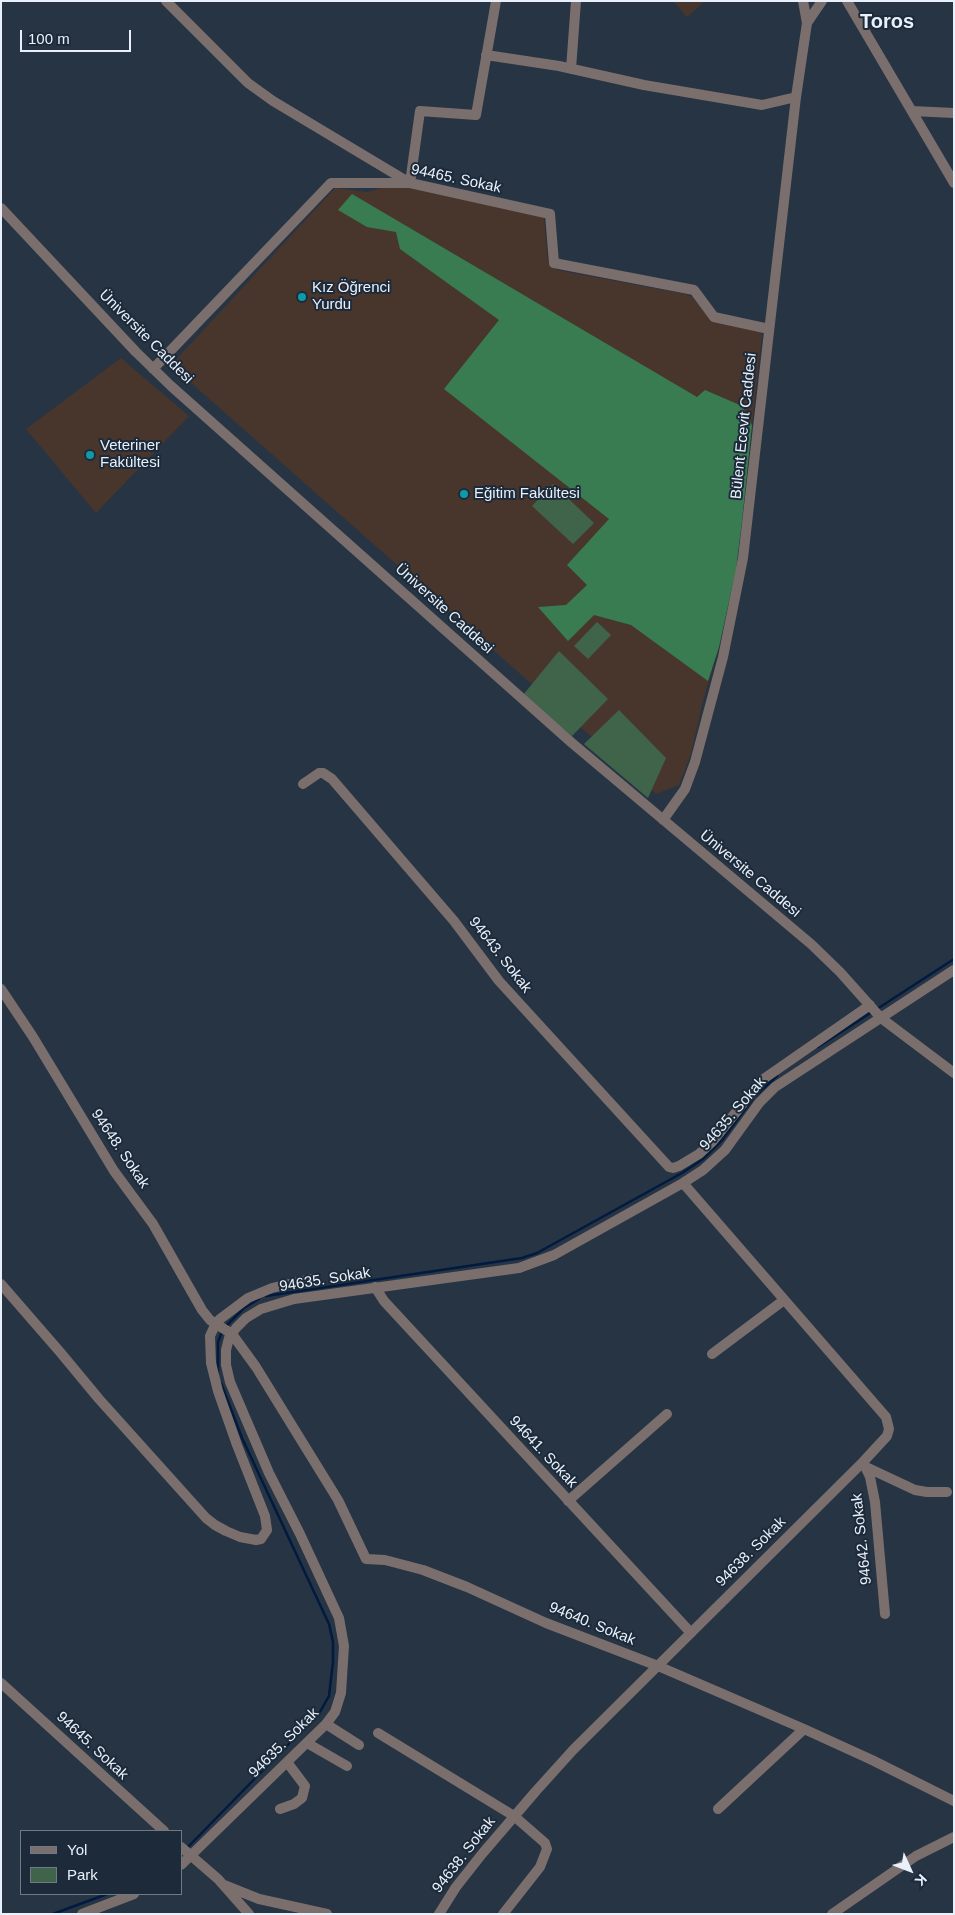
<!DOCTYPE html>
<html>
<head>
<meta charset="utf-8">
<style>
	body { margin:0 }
	#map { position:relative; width:955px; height:1915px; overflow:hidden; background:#273444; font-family:Arial,sans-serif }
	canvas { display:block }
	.frame { position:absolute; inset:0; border:2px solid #e8f1fb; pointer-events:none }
	.legend { position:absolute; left:20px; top:1830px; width:162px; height:65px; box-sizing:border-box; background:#1d2a39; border:1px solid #6e7a87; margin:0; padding:6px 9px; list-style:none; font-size:15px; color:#e8f1fb }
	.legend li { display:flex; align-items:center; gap:10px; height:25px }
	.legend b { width:25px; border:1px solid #6e7a87 }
	.north { position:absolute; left:885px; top:1845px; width:50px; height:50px; -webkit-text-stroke:4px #1d2a39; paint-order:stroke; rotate:133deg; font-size:14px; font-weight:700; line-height:20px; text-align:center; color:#e8f1fb }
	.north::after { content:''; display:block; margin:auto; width:18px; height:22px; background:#e8f1fb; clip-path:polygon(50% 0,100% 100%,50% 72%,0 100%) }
	.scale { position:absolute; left:20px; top:30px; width:111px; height:22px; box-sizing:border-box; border:2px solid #e8f1fb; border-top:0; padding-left:6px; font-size:15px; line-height:18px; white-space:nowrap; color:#e8f1fb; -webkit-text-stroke:4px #1d2a39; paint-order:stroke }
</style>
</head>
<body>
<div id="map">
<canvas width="955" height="1915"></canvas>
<div class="frame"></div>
<ul class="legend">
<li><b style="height:6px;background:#7b6f6d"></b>Yol</li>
<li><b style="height:14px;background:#3f644a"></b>Park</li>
</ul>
<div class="north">K</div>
<div class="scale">100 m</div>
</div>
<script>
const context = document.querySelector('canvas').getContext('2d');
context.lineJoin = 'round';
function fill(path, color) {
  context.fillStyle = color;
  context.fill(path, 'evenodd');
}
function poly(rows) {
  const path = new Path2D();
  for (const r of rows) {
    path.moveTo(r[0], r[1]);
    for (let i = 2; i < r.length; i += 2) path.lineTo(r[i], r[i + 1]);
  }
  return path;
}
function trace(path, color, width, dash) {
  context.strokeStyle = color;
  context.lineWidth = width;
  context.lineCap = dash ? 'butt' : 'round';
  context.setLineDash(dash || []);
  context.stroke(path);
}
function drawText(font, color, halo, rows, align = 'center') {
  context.font = font + ' Arial,sans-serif';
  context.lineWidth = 4;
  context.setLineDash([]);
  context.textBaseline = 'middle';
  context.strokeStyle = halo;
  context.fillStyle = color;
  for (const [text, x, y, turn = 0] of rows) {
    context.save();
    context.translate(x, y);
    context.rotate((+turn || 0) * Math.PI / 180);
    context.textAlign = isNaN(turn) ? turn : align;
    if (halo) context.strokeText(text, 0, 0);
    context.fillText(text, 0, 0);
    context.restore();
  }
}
fill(poly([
	[673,1,705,1,687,17],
	[405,187,544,217,548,262,557,270,685,294,692,297,711,320,760,331,762,336,736,569,719,647,703,701,691,754,679,785,656,794,171,365,335,188,367,192,381,188],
	[121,358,189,416,96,513,26,429]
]), '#48362d');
fill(poly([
	[553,484,594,523,573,544,532,506],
	[597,622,611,635,588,659,574,646],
	[559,651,608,699,572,736,523,695],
	[619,710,666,758,648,798,584,744]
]), '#3f644a');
fill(poly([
	[352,194,697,397,705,390,742,406,752,425,742,521,736,569,719,647,708,681,631,625,594,615,568,641,538,607,566,605,587,585,567,565,609,519,444,389,499,320,400,249,396,232,367,227,338,210]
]), '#3a7c51');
trace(poly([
	[877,1009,954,959],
	[818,1047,872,1012],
	[757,1094,777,1076],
	[266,1296,522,1258,537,1253,682,1173,703,1159,722,1140,752,1100],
	[225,1327,244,1308,259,1299],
	[218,1373,218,1342,222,1332],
	[186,1849,320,1712,329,1696,333,1662,333,1642,329,1624,242,1438,221,1383],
	[53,1914,107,1894]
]), '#001b3f', 2.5);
trace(poly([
	[166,1,248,83,273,101,410,183,420,111,476,115,496,1],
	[847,1,954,183],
	[807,23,822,1],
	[486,55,559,66,644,85,762,105,796,97],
	[571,69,576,1],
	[912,111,954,113],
	[1,208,136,352,171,386,572,743,811,944,840,972,881,1018,954,1073],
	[153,369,331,183,410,183,550,214,554,263,694,290,714,317,769,329],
	[303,784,319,773,323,773,332,779,454,921,499,981,669,1167,673,1168,679,1166,699,1154,712,1142,762,1080,870,1005],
	[663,820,685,789,695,762,723,657,743,558,796,97,807,23,803,1],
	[1,989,33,1037,114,1171,153,1224,202,1310,210,1320,232,1334,256,1367,338,1500,366,1559,385,1560,423,1570,467,1587,546,1623,658,1666,804,1729,872,1760,954,1801],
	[1,1284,60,1352,99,1399,206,1518,215,1525,226,1531,240,1537,256,1540,261,1539,267,1530,265,1516,237,1445,218,1391,211,1363,210,1336,216,1323,220,1319,248,1298,272,1288,311,1279],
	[375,1287,384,1301,691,1633],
	[712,1354,784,1300],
	[863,1462,870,1477,875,1502,885,1614],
	[866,1467,915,1490,927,1492,947,1492],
	[568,1501,667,1414],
	[1,1683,164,1831],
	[326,1724,359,1745],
	[378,1733,514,1816,545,1843,547,1849,540,1867,503,1914],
	[307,1743,347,1766],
	[280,1809,294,1804,302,1798,305,1786,287,1762],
	[718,1809,804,1729],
	[181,1847,218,1879,249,1914],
	[181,1865,326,1724,335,1712,341,1693,344,1646,339,1618,300,1534,269,1473,230,1382,226,1365,226,1350,229,1338,236,1328,246,1318,261,1309,294,1299,519,1268,554,1255,683,1183,703,1170,725,1150,759,1103,775,1087,954,970],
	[224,1885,259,1899,327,1914],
	[82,1914,134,1894],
	[439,1914,456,1887,482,1854,536,1791,573,1750,863,1462,887,1436,889,1429,886,1417,683,1183],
	[832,1914,916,1856,954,1837]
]), '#7b6f6d', 10);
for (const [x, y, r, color] of [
	[302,297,5,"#0f9aa8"],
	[90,455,5,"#0f9aa8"],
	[464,494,5,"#0f9aa8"]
]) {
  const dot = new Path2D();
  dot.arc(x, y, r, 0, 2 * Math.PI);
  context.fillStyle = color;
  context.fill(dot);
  trace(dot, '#1d2a39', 2);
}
drawText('15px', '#e8f1fb', '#1d2a39', [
	["94465. Sokak",456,179,12],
	["Üniversite Caddesi",146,337,45],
	["Bülent Ecevit Caddesi",744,426,-84],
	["Üniversite Caddesi",444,609,42],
	["Üniversite Caddesi",750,874,40],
	["94643. Sokak",500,955,52],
	["94635. Sokak",733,1114,-49],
	["94648. Sokak",120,1149,56],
	["94635. Sokak",325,1280,-9],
	["94641. Sokak",543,1452,47],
	["94642. Sokak",862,1539,-96],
	["94638. Sokak",751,1552,-45],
	["94640. Sokak",592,1624,22],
	["94635. Sokak",284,1743,-45],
	["94645. Sokak",92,1746,43],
	["94638. Sokak",464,1855,-52]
]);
drawText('15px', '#e8f1fb', '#1d2a39', [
	["Kız Öğrenci",312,288],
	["Yurdu",312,305],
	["Veteriner",100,446],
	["Fakültesi",100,463],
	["Eğitim Fakültesi",474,494]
], 'left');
drawText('bold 20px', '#e8f1fb', '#1d2a39', [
	["Toros",887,22]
]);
</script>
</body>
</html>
